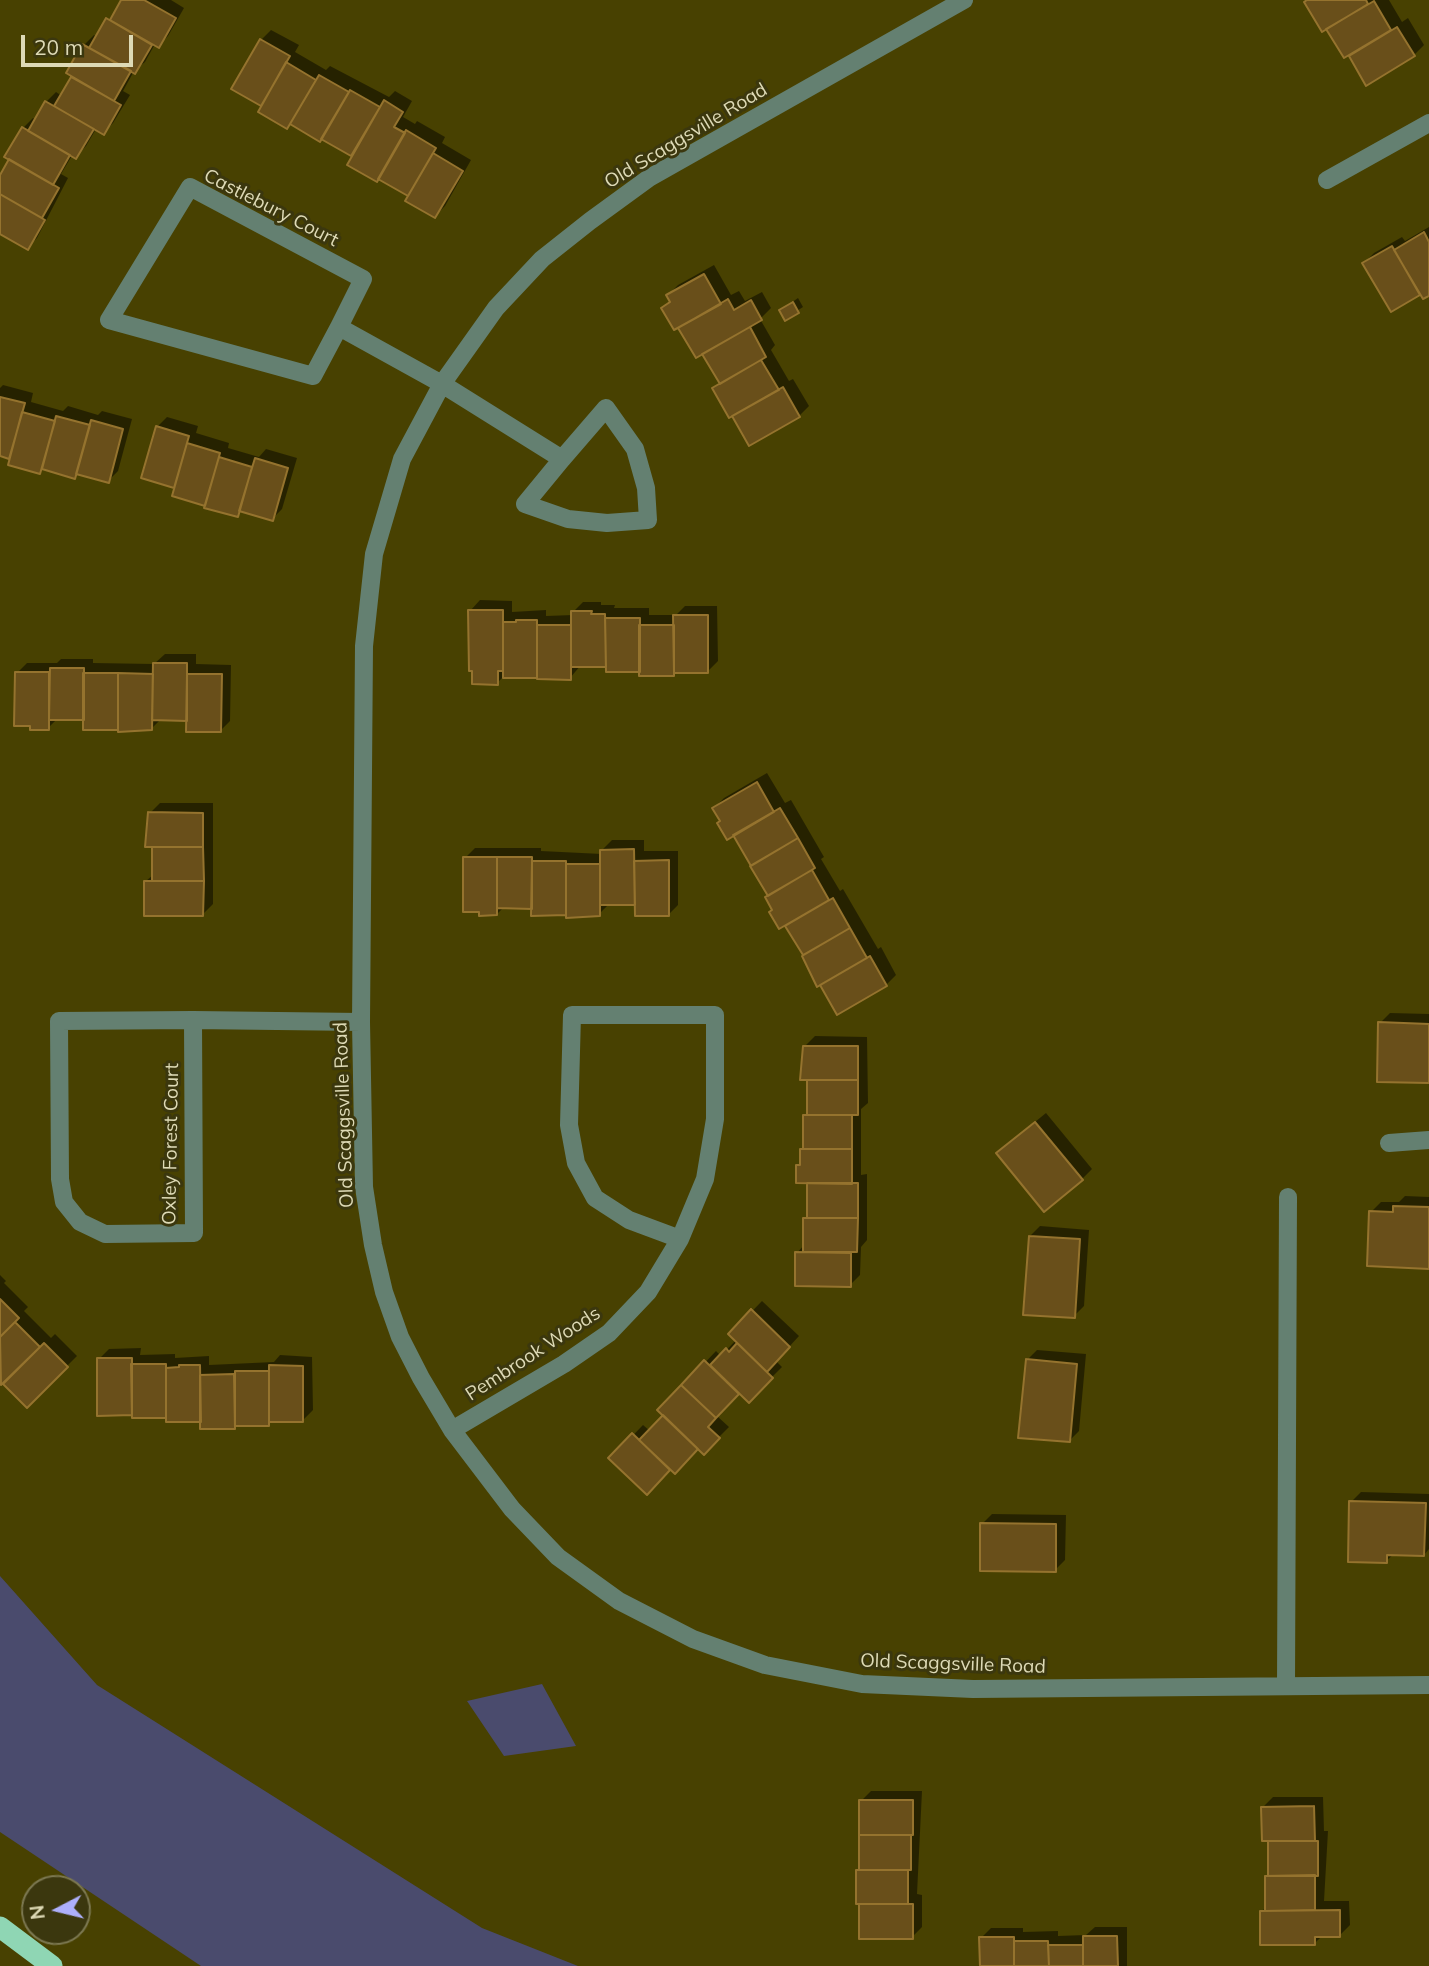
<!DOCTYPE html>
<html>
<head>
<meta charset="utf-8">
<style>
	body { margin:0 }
	#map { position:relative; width:1429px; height:1966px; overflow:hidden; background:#484101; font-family:Mulish,sans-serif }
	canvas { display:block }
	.north { position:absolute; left:21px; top:1875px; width:70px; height:70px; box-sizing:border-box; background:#3b370e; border:2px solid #7c7851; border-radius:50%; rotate:263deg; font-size:19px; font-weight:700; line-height:28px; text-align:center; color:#dedab6 }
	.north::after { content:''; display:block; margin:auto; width:24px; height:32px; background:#adaffb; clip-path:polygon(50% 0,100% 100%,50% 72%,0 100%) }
	.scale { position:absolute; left:21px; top:35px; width:112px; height:32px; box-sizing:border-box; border:4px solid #dedab6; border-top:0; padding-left:9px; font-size:21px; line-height:24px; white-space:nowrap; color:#dedab6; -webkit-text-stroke:5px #3b370e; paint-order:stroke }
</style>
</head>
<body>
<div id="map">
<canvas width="1429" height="1966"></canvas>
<div class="north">N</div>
<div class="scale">20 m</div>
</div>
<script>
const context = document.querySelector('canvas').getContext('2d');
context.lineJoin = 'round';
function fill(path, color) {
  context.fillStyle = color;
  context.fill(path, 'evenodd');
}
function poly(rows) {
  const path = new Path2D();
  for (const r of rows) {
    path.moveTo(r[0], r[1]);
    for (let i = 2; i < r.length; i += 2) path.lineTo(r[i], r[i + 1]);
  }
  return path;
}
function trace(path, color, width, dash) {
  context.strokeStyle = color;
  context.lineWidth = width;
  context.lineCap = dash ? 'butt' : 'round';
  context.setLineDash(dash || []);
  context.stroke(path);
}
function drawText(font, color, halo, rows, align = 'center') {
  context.font = font + ' Mulish,sans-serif';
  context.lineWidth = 6;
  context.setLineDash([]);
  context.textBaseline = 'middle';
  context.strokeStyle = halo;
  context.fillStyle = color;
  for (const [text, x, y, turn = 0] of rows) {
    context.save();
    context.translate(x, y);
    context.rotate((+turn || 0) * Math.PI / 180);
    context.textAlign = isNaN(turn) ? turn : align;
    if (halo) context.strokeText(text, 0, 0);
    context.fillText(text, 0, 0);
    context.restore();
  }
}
fill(poly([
	[0,1576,97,1685,482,1928,578,1966,201,1966,0,1832],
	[542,1684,576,1746,504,1756,467,1701]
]), '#4a4b6d');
fill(poly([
	[123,0,171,0,184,8,168,36,158,46,155,44,145,62,134,71,123,91,130,95,113,123,103,133,96,129,86,146,76,156,73,154,61,174,68,178,37,238,27,248,0,232,0,179,12,159,23,128,33,118,36,120,46,102,56,92,62,96,74,76,68,73,84,45,94,35,97,37],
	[1308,0,1389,0,1402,22,1408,18,1424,45,1414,55,1367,83,1349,53],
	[271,30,299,45,295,52,326,70,330,66,389,97,395,91,412,101,403,117,415,124,417,121,445,137,442,143,471,160,445,206,435,216,410,196,354,155,291,123,287,126,263,105,233,88,261,40],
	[1429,227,1429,294,1421,293,1391,310,1364,263,1374,253,1402,237,1405,241],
	[714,265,731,295,739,291,745,301,762,292,771,308,760,319,775,345,771,350,789,381,793,379,809,406,799,416,750,444,715,388,721,382,703,352,697,355,679,326,663,308,671,300,668,295,678,285],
	[798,298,803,307,786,318,781,310],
	[3,385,33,393,31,402,63,411,68,406,98,415,102,411,132,419,118,471,108,481,78,472,74,477,44,468,40,472,11,457,0,454,0,388],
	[167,417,198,426,196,433,229,443,228,448,259,457,266,449,297,458,282,509,272,519,242,510,237,515,176,487,143,477,157,427],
	[480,600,512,601,512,612,546,610,546,616,573,615,573,612,583,602,601,602,601,605,615,605,614,608,649,608,649,615,676,615,685,606,717,606,718,661,708,671,641,670,607,665,581,665,570,678,504,676,497,683,470,611],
	[165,654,196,654,196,664,231,665,230,721,220,731,189,719,161,719,152,728,85,718,58,718,48,728,17,673,27,663,57,663,61,659,93,659,93,663,154,664],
	[767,773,785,803,791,800,824,857,821,859,840,891,843,889,878,949,881,947,896,975,886,985,811,968,786,923,774,910,769,895,734,833,722,821,714,808,724,798],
	[160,803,213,803,213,904,203,914,145,882,154,874,154,845,150,813],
	[612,840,644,840,644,851,678,851,678,905,668,915,636,904,610,903,599,914,568,913,534,907,504,907,497,914,465,858,475,848,541,848,541,851,602,854,602,850],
	[1390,1013,1429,1014,1429,1082,1380,1023],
	[815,1036,867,1037,868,1103,861,1109,861,1175,867,1174,867,1240,861,1247,860,1275,850,1285,797,1253,804,1245,805,1218,808,1215,809,1182,798,1165,802,1161,802,1150,805,1146,805,1115,809,1112,809,1079,805,1046],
	[1046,1113,1092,1169,1082,1179,1008,1144],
	[1405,1196,1429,1197,1429,1267,1371,1212,1381,1202,1399,1202],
	[1040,1226,1089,1230,1084,1306,1074,1316,1030,1236],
	[0,1275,6,1281,4,1283,28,1307,24,1311,51,1338,55,1334,77,1356,27,1406,0,1379],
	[762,1301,799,1336,776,1361,782,1367,749,1400,740,1392,717,1416,729,1427,704,1452,699,1447,670,1468,647,1492,611,1458,643,1425,650,1431,665,1415,660,1410,716,1351,721,1356,736,1340,730,1334],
	[141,1348,140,1355,175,1354,175,1358,209,1356,209,1365,274,1362,280,1355,312,1357,313,1410,303,1420,272,1420,268,1424,238,1424,234,1427,202,1420,168,1416,99,1359,109,1349],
	[1037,1350,1086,1354,1079,1431,1069,1441,1027,1360],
	[1361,1492,1429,1494,1429,1549,1424,1555,1394,1554,1386,1561,1351,1502],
	[992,1514,1066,1515,1065,1560,1055,1570,982,1524],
	[871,1791,922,1791,917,1894,922,1895,922,1927,912,1937,858,1870,861,1867,861,1801],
	[1273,1797,1323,1797,1324,1831,1328,1831,1324,1901,1349,1901,1350,1925,1340,1935,1323,1935,1315,1943,1262,1911,1267,1906,1266,1876,1270,1873,1270,1839,1263,1807],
	[1095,1927,1127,1927,1127,1966,982,1966,981,1938,991,1928,1023,1928,1023,1932,1058,1931,1058,1936,1086,1935]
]), '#0007');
const building = poly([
	[121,0,144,0,176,18,159,48,110,20,121,0],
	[1307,0,1366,0,1368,4,1322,32,1304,2,1307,0],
	[1374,1,1391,30,1344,58,1326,29,1374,1],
	[106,18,152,45,135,74,89,48,106,18],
	[1397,27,1415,56,1366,86,1349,56,1397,27],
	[260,39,290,56,261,106,231,89,260,39],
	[82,44,131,71,114,101,66,73,82,44],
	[286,62,316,80,287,129,258,112,286,62],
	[319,75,349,92,320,142,290,124,319,75],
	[71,77,121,105,104,135,54,106,71,77],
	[350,90,380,107,351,156,321,139,350,90],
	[384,100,403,112,394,127,405,133,377,182,347,165,384,100],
	[45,101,94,129,76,159,28,131,45,101],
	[22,127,70,155,53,185,4,157,22,127],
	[406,130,436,148,408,196,378,179,406,130],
	[433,153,463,171,435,218,405,201,433,153],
	[9,159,59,188,42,218,0,194,0,175,9,159],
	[0,194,45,220,28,250,0,234,0,194],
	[1424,232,1429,242,1429,296,1423,299,1394,250,1424,232],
	[1392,246,1420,295,1391,312,1362,263,1392,246],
	[704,274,721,304,674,330,661,308,670,302,666,295,704,274],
	[728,299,734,310,751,300,762,320,696,358,678,328,728,299],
	[793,302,799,313,785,321,779,310,793,302],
	[750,327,766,357,720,384,702,354,750,327],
	[761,360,779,390,729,418,712,388,761,360],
	[783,387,800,417,749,446,732,416,783,387],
	[0,397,25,403,9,459,0,456,0,397],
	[22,412,55,421,40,474,8,465,22,412],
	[56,416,90,425,75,479,42,469,56,416],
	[91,420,123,429,109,483,76,474,91,420],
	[156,426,189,436,174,488,141,478,156,426],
	[187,443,220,453,205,506,172,496,187,443],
	[219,457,252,467,238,517,204,508,219,457],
	[255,458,288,468,273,521,239,511,255,458],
	[468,610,503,610,503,671,498,671,498,685,472,684,472,671,469,671,468,610],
	[571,611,592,611,591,614,605,614,606,667,571,667,571,611],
	[673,615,708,615,708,673,674,673,673,615],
	[605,618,640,618,640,672,606,672,605,618],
	[516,620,537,620,537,678,503,678,503,622,516,622,516,620],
	[537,625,571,625,571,680,537,679,537,625],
	[639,625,674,625,674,676,639,676,639,625],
	[153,663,187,663,187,721,152,720,153,663],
	[50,668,84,668,84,720,49,720,50,668],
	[15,672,49,672,49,730,30,730,30,726,14,726,15,672],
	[83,673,118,673,118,730,83,730,83,673],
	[118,673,153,674,152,730,118,732,118,673],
	[187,674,222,674,221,732,186,732,187,674],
	[757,782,774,812,727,840,717,823,720,821,712,808,757,782],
	[780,808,798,838,751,866,733,835,780,808],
	[148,812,203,813,203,847,145,847,148,812],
	[798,838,815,868,768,896,750,866,798,838],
	[152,847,203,847,204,881,152,881,152,847],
	[634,849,635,905,600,905,600,850,634,849],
	[463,857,497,857,497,915,479,916,479,912,463,912,463,857],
	[497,857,532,857,532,909,497,908,497,857],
	[669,860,669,916,635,916,634,861,669,860],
	[532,861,566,861,566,915,531,916,532,861],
	[566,864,600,864,600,916,566,918,566,864],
	[812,870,829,900,779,929,769,912,772,910,765,897,812,870],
	[144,881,204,881,203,916,144,916,144,881],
	[833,898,850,928,803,955,785,926,833,898],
	[850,928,867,958,817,987,802,956,850,928],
	[870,956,887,986,837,1015,820,985,870,956],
	[1378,1022,1429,1024,1429,1083,1377,1082,1378,1022],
	[803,1046,858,1046,858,1080,800,1080,803,1046],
	[807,1080,858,1080,858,1115,807,1115,807,1080],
	[803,1115,852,1115,852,1149,803,1149,803,1115],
	[1035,1122,1083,1180,1044,1212,996,1153,1035,1122],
	[800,1149,852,1149,852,1184,796,1183,796,1165,800,1165,800,1149],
	[807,1183,858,1183,858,1218,807,1218,807,1183],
	[1393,1206,1429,1207,1429,1269,1367,1266,1369,1211,1393,1212,1393,1206],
	[803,1218,858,1218,857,1252,803,1252,803,1218],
	[1029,1236,1080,1239,1075,1318,1023,1315,1029,1236],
	[795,1252,851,1253,851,1287,795,1286,795,1252],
	[0,1299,19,1318,0,1337,0,1299],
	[751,1309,790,1347,767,1372,728,1334,751,1309],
	[15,1322,40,1347,1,1385,0,1337,15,1322],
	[44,1343,68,1367,27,1408,3,1384,44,1343],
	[737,1343,773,1378,749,1403,710,1365,726,1348,729,1352,737,1343],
	[97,1358,132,1358,132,1415,97,1416,97,1358],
	[1026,1359,1077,1364,1070,1442,1018,1438,1026,1359],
	[704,1360,739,1394,716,1418,681,1385,704,1360],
	[131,1364,166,1364,166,1418,132,1418,131,1364],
	[179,1365,200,1365,201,1422,166,1422,166,1368,179,1367,179,1365],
	[269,1365,303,1366,303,1422,269,1422,269,1365],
	[235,1371,269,1371,269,1426,235,1426,235,1371],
	[234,1374,235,1429,200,1429,200,1375,234,1374],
	[681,1385,716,1418,708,1427,720,1438,704,1455,657,1410,681,1385],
	[663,1415,698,1449,675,1474,639,1440,663,1415],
	[632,1433,670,1470,647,1495,608,1458,632,1433],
	[1349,1501,1426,1503,1424,1556,1387,1555,1387,1563,1348,1562,1349,1501],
	[980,1523,1056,1524,1056,1572,980,1571,980,1523],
	[859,1800,913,1800,913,1835,859,1835,859,1800],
	[1314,1806,1315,1841,1262,1841,1261,1807,1314,1806],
	[859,1835,911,1835,911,1870,859,1870,859,1835],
	[1268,1841,1318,1841,1318,1876,1268,1876,1268,1841],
	[856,1870,908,1870,908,1904,856,1904,856,1870],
	[1315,1875,1315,1910,1265,1911,1265,1876,1315,1875],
	[859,1904,913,1904,913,1939,859,1939,859,1904],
	[1340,1910,1340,1937,1315,1937,1315,1945,1260,1945,1260,1911,1340,1910],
	[1083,1936,1117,1936,1118,1966,1083,1966,1083,1936],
	[979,1937,1014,1937,1014,1966,980,1966,979,1937],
	[1014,1941,1048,1941,1049,1966,1014,1966,1014,1941],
	[1048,1945,1083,1945,1083,1966,1049,1966,1048,1945]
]);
fill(building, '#694f1a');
trace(building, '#95732e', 2);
trace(poly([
	[964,0,649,178,590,221,542,259,496,308,442,384,402,459,374,554,364,646,361,1022,364,1187,373,1245,384,1292,400,1337,421,1378,452,1430,512,1509,558,1557,619,1601,693,1639,765,1665,862,1684,973,1689,1429,1685],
	[1327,180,1429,123],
	[339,327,313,376,109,320,190,187,363,279,339,327,442,384,562,459,606,408,635,449,646,488,648,520,607,523,568,519,525,504,562,459],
	[193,1020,59,1021,60,1179,64,1202,80,1222,105,1234,194,1233,193,1020,361,1022],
	[1389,1143,1429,1140],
	[452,1430,564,1364,609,1333,648,1292,680,1239,705,1179,715,1119,715,1015,572,1015,569,1125,576,1163,595,1198,629,1220,680,1239],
	[1286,1685,1288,1197]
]), '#648071', 18);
trace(poly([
	[0,1927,52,1966]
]), '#8fd6b4', 21);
drawText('19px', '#dedab6', '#3b370e', [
	["Old Scaggsville Road",686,136,-31],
	["Castlebury Court",271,208,27],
	["Old Scaggsville Road",344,1115,-92],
	["Oxley Forest Court",171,1144,-89],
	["Pembrook Woods",533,1354,-33],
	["Old Scaggsville Road",953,1664,2]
]);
</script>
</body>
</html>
